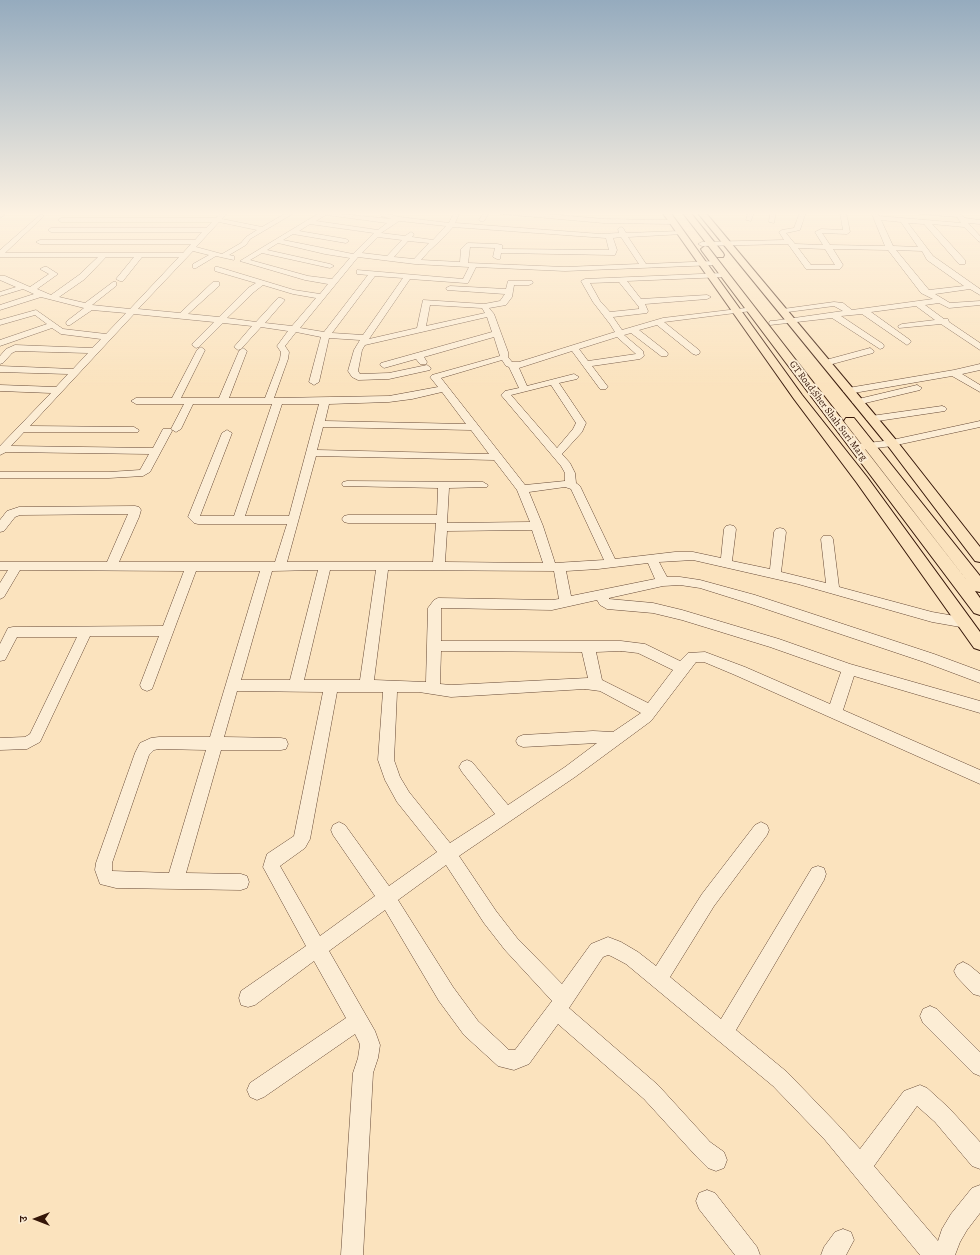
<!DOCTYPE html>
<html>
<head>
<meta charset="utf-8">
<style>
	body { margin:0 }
	#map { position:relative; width:980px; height:1255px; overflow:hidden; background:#fbe3be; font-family:Alegreya,"Noto Serif Devanagari",serif }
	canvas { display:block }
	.north { position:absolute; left:16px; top:1199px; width:40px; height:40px; -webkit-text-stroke:3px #fcedd5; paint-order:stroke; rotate:270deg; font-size:11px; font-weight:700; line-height:16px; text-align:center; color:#351608 }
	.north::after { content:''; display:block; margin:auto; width:14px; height:18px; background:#351608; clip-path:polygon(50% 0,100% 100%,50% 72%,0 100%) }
</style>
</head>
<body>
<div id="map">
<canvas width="980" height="1255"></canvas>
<div class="north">उ</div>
</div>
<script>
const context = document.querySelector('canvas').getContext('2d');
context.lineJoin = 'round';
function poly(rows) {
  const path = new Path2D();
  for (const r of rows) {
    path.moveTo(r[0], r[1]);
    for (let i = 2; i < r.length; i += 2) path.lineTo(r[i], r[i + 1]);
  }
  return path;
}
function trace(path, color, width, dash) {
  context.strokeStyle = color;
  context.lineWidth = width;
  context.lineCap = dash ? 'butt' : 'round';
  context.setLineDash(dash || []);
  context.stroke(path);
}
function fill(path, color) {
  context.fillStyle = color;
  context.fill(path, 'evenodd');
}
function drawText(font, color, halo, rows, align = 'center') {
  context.font = font + ' Alegreya,serif';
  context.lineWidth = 4;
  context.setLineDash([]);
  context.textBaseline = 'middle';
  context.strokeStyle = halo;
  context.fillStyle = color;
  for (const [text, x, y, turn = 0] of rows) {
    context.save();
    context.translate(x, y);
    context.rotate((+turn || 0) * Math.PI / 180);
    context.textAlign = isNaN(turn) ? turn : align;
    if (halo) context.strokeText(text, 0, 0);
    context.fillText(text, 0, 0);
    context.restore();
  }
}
const minor = poly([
	[221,212,228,212,222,219,262,227,288,212,296,212,250,239,246,245,229,255,234,256,234,260,216,256,196,268,193,268,193,264,209,255,193,251,138,309,180,313,213,282,219,282,219,286,188,314,219,317,248,288,256,283,215,271,215,267,218,267,294,290,320,294,328,284,305,280,240,261,321,212,392,219,381,216,381,214,383,213,400,217,449,223,454,212,460,212,455,223,601,234,619,233,618,229,621,227,623,228,626,233,681,231,684,233,683,234,628,237,646,264,715,261,719,263,715,265,565,271,476,267,468,283,465,283,410,279,369,339,417,328,423,300,484,304,500,301,505,294,447,290,446,288,450,286,506,289,508,281,532,281,533,283,529,285,514,285,512,297,506,305,489,308,494,314,508,352,508,357,512,362,519,362,615,332,610,324,593,302,581,281,585,279,724,273,728,275,724,277,627,281,641,299,707,295,711,297,707,299,645,304,648,311,647,313,613,317,622,330,663,318,754,307,755,309,751,311,664,322,699,350,700,352,699,354,696,355,693,354,657,325,639,330,667,352,668,354,667,356,661,356,631,333,624,335,643,351,644,356,640,359,592,366,608,387,606,389,600,389,572,351,519,368,527,386,574,374,579,377,577,379,559,383,586,423,582,432,562,454,570,463,575,473,576,483,580,486,615,559,675,552,693,552,721,558,724,529,726,526,730,525,734,526,736,529,732,561,770,569,774,532,776,529,780,528,784,529,786,532,781,572,826,583,821,539,823,536,831,536,833,539,839,587,932,612,966,618,971,620,972,623,971,626,966,628,932,622,798,584,693,560,659,562,667,577,680,577,700,580,755,595,934,654,980,671,980,683,924,662,751,604,700,588,680,585,663,586,609,598,609,599,653,603,682,610,779,639,850,664,980,701,980,713,854,676,843,710,980,770,980,784,735,675,704,662,696,662,651,721,575,777,459,856,496,911,517,938,562,984,591,944,608,937,621,942,638,952,656,966,702,894,755,825,761,822,767,825,769,830,767,835,714,906,670,977,721,1019,812,868,818,866,824,868,826,874,824,880,736,1030,787,1072,839,1126,860,1149,904,1091,920,1085,927,1088,949,1108,980,1142,980,1169,972,1166,935,1122,917,1106,874,1166,938,1241,942,1229,951,1214,972,1188,980,1185,980,1213,967,1230,960,1242,955,1255,920,1255,825,1140,773,1086,626,964,611,956,608,955,603,957,569,1008,658,1085,710,1142,724,1152,727,1160,724,1168,716,1171,708,1168,696,1156,644,1099,558,1024,529,1064,514,1070,498,1066,464,1035,439,1001,385,910,329,951,375,1031,380,1045,378,1058,373,1073,363,1255,341,1255,353,1073,358,1058,360,1045,359,1042,355,1034,264,1097,257,1100,250,1097,247,1090,250,1083,346,1018,314,961,255,1005,248,1007,241,1005,239,998,241,991,306,946,263,867,267,854,294,836,323,692,237,691,224,737,281,738,286,739,288,744,286,749,281,750,221,750,186,873,241,874,247,876,249,882,247,888,241,890,116,888,100,884,95,870,96,863,135,753,140,743,151,738,159,737,210,737,260,571,196,571,152,689,147,691,142,689,140,685,159,636,90,636,40,742,27,749,0,750,0,738,25,737,30,734,77,637,17,637,5,660,0,661,0,644,8,628,13,627,163,626,184,571,20,570,4,597,0,599,0,583,8,570,0,570,0,562,107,562,128,514,20,515,15,517,4,531,0,532,0,520,7,511,19,507,135,506,139,507,141,510,139,517,119,562,275,562,287,524,198,524,194,523,188,517,222,433,227,430,232,433,200,516,234,516,272,404,193,404,181,429,176,432,171,429,184,404,136,404,131,401,136,398,172,398,197,350,201,347,205,350,181,398,219,398,239,351,243,348,247,351,229,398,265,398,280,359,281,352,277,346,288,331,261,327,241,349,238,350,234,347,252,326,223,323,199,347,196,348,192,345,193,343,214,322,134,314,30,426,134,427,139,430,138,432,24,432,11,446,153,448,163,429,171,429,172,431,150,472,143,476,109,478,0,478,0,472,109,472,140,470,149,454,6,452,0,455,0,446,51,393,0,391,0,385,56,387,68,374,0,372,0,366,73,369,88,353,16,351,12,353,3,363,0,364,0,356,6,349,15,345,92,348,101,339,61,334,52,328,0,346,0,340,47,324,35,315,0,325,0,320,36,310,63,329,106,334,126,313,92,310,70,325,67,325,66,323,67,321,84,308,41,297,0,310,0,305,34,294,23,289,0,296,0,292,16,287,0,280,0,276,5,276,30,287,49,274,40,269,44,267,47,267,58,274,37,289,51,295,79,275,98,257,0,257,0,250,41,214,44,216,43,217,5,253,183,253,191,244,40,244,36,242,40,240,195,240,202,232,51,232,48,230,51,228,206,228,212,222,61,222,58,220,61,218,216,218,221,212],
	[326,215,387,223,378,230,316,221,326,215],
	[399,221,400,221,446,226,433,240,412,237,414,234,411,232,405,236,381,233,399,221],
	[219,222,257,230,246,237,241,243,222,254,196,247,219,222],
	[310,224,374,233,353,254,283,240,293,234,346,243,349,241,346,239,299,231,310,224],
	[453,227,606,238,609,250,502,249,502,245,497,244,468,243,466,244,461,249,460,262,421,260,429,251,442,239,453,227],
	[378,237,402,240,387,256,362,253,378,237],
	[621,237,639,264,565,267,468,263,470,247,495,248,493,257,497,259,500,259,501,253,612,255,615,255,617,250,613,238,621,237],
	[408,241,429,243,414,259,394,257,408,241],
	[278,243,325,254,350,258,332,279,308,276,250,260,262,253,330,268,334,266,330,264,267,250,278,243],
	[106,257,134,257,116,279,120,281,123,281,142,257,179,257,130,309,92,305,116,286,116,282,113,282,85,303,59,297,85,279,106,257],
	[358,257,415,264,469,267,463,279,357,270,357,274,368,275,324,332,300,328,358,257],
	[375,276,403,278,363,335,332,333,375,276],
	[619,282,639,307,639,309,610,312,600,301,590,283,619,282],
	[263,285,293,294,316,298,292,326,265,323,285,300,281,298,278,298,256,322,227,318,254,292,263,285],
	[430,305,482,308,485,313,426,326,430,305],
	[487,317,492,332,381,363,380,365,384,368,416,359,420,364,426,364,427,362,424,357,494,337,500,356,432,375,430,377,438,387,389,396,274,398,288,359,289,352,285,346,296,332,321,337,309,382,314,385,319,382,329,338,360,340,354,350,348,371,352,377,358,380,389,379,430,370,431,368,427,365,389,373,360,374,358,371,362,350,365,345,487,317],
	[617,337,636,354,588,361,579,349,617,337],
	[502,360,506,366,509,367,519,388,505,391,501,395,561,466,565,473,565,481,525,485,441,378,502,360],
	[551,385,576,423,573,429,557,448,511,395,551,385],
	[442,392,466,424,325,421,329,404,389,402,412,399,442,392],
	[282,404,319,404,289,516,245,516,282,404],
	[323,427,471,430,489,454,317,450,323,427],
	[316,456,494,460,517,490,530,522,447,523,449,488,487,487,488,485,483,482,347,481,343,482,342,484,343,486,438,488,437,515,348,515,344,516,342,519,344,522,348,523,436,523,433,562,287,562,316,456],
	[565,487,571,489,604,560,555,563,543,526,529,492,565,487],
	[532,530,543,563,445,562,447,531,532,530],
	[648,563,655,579,571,596,566,571,598,569,648,563],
	[318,570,290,680,241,680,272,571,318,570],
	[330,570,376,570,360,680,304,680,330,570],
	[388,570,554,571,559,599,552,600,438,598,434,600,428,608,426,682,374,680,388,570],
	[597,600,600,605,607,609,653,613,682,620,770,647,841,672,830,704,745,667,705,652,688,653,680,661,645,644,621,641,441,641,441,608,552,610,597,600],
	[441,651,582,652,588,678,451,685,440,684,441,651],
	[621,651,638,653,673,670,648,703,602,680,596,652,621,651],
	[585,689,600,691,641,713,613,732,593,731,523,735,518,737,516,741,518,745,523,747,597,743,565,767,508,805,472,762,467,760,462,762,459,767,462,772,495,814,450,843,409,792,400,777,394,760,397,692,419,692,451,697,585,689],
	[337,692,383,692,378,760,385,780,397,802,437,852,389,886,345,825,339,822,333,825,331,830,333,835,375,896,320,936,280,866,305,848,310,839,337,692],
	[159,749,206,750,169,873,112,871,112,863,149,755,154,750,159,749],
	[446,865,484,923,505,950,552,1001,515,1050,509,1050,478,1021,453,987,398,900,446,865],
	[484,212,490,212,484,221,480,221,479,220,484,212],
	[498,212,525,212,604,219,673,220,676,222,673,224,604,223,501,214,498,212],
	[748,212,754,212,751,221,746,220,748,212],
	[770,212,776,212,774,223,769,222,770,212],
	[800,212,806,212,800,230,786,233,795,244,823,245,815,232,821,229,843,230,840,212,846,212,850,232,847,234,822,233,830,245,885,246,871,212,877,212,879,216,961,223,957,217,920,214,917,212,947,212,959,213,965,218,980,220,980,224,968,223,980,236,980,242,978,241,964,227,932,224,965,260,965,264,959,264,924,224,908,223,933,256,980,289,980,295,970,289,935,294,950,303,980,301,980,305,949,308,939,303,925,305,944,319,948,319,949,322,980,343,980,350,941,324,899,328,898,326,902,324,935,320,916,306,871,312,910,340,911,342,907,345,862,314,841,316,883,344,884,346,883,348,880,349,832,318,770,325,769,323,770,321,773,321,843,311,834,306,780,313,780,309,783,309,834,302,843,303,852,310,933,299,921,293,888,250,833,249,843,265,840,269,806,269,788,244,702,246,698,244,702,242,784,240,779,232,782,230,794,228,800,212],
	[881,220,901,222,918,247,893,246,881,220],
	[798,248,825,249,835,265,811,265,798,248],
	[896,250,922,251,927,260,964,286,929,290,896,250],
	[0,214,4,214,5,215,0,218,0,214],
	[870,348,874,351,873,353,825,366,821,363,822,361,870,348],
	[980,364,980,370,962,374,980,385,980,392,952,376,848,394,843,391,848,388,954,370,980,364],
	[917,385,922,388,920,390,857,405,852,402,854,400,917,385],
	[942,406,945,407,947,409,945,411,871,422,866,419,871,416,942,406],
	[980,421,980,427,892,446,860,450,855,447,860,444,892,440,980,421],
	[963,962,969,965,980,974,980,996,973,994,957,977,954,971,957,965,963,962],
	[930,1006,937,1009,980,1052,980,1076,973,1073,923,1023,920,1016,923,1009,930,1006],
	[707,1190,715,1193,757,1247,760,1255,735,1255,699,1209,696,1201,699,1193,707,1190],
	[843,1229,851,1232,854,1240,846,1255,821,1255,824,1247,835,1232,843,1229]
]);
const major = poly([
	[662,212,670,212,802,395,867,477,980,632,980,650,974,648,857,483,794,399,662,212],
	[682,212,690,212,723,253,724,255,723,257,717,257,682,212],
	[697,212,705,212,896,440,980,547,980,562,975,561,888,446,697,212],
	[705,246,708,247,972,587,846,424,844,421,846,418,854,418,980,576,980,592,975,591,980,598,980,615,974,613,702,251,701,249,705,246]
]);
trace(minor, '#664936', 1);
trace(major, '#351608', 2);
fill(minor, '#fcedd5');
fill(major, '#fbe3be');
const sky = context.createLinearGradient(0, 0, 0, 388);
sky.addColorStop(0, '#95abbe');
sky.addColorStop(0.55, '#fdf2e2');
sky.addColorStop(1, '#fdf2e200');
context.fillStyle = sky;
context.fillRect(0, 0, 980, 388);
drawText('10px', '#351608', '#fcedd5', [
	["GT Road;Sher Shah Suri Marg",828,411,53]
]);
</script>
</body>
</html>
